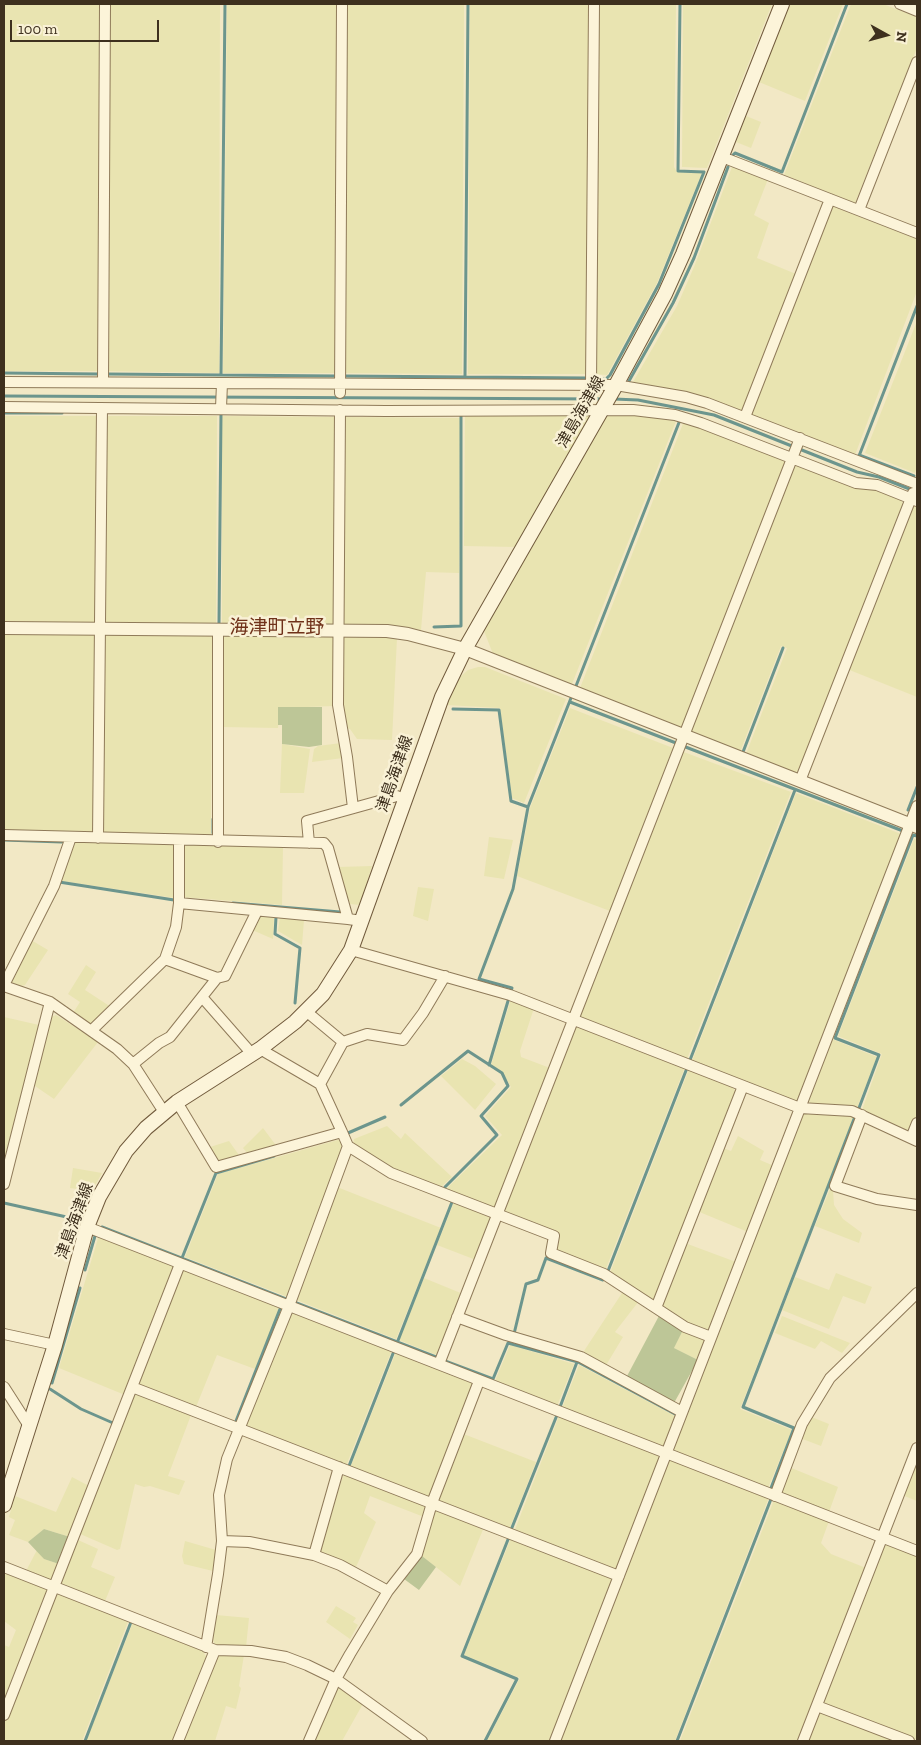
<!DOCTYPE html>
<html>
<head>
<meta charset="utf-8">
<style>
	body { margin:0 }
	#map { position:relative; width:921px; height:1745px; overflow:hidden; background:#f2e8c5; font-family:"Zilla Slab",serif }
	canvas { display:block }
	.frame { position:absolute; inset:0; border:5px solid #3e301e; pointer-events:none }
	.north { position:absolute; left:861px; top:10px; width:50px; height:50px; -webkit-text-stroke:4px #f9f1d5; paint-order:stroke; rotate:97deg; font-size:14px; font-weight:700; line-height:20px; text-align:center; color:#3e301e }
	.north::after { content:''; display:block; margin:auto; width:18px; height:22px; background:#3e301e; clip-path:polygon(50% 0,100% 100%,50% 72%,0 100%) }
	.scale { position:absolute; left:10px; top:20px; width:149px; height:22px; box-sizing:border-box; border:2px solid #3e301e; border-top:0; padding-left:6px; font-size:15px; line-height:18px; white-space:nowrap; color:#3e301e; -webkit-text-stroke:4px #f9f1d5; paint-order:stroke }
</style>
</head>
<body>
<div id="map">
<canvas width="921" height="1745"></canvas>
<div class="frame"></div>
<div class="north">N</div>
<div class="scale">100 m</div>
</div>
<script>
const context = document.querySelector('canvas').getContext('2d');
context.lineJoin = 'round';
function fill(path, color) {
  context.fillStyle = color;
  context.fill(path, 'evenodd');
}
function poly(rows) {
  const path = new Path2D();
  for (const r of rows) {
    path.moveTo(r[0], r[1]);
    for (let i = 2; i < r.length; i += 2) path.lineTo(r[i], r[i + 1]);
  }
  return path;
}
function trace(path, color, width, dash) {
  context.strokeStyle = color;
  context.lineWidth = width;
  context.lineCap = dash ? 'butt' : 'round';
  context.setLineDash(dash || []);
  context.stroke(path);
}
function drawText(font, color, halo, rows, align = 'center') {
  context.font = font + ' "Zilla Slab","Noto Sans JP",serif';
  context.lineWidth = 5;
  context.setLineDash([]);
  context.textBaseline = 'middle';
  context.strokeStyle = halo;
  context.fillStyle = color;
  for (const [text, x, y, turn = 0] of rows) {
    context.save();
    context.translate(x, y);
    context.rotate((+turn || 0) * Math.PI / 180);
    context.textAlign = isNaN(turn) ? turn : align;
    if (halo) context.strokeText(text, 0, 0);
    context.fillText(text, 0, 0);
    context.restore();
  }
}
fill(poly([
	[4,4,103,4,101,371,4,371],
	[109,4,220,4,219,373,106,371],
	[227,4,339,4,337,373,223,373],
	[344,4,464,4,462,374,343,373],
	[470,4,589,4,588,374,468,374],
	[596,4,676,4,674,167,677,172,702,173,657,283,607,375,594,374],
	[683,4,772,4,707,168,682,167],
	[789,4,843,4,805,101,759,82],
	[851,4,883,4,917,17,917,48,855,203,784,175],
	[746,116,761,122,751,148,736,142],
	[732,167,768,179,754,215,769,223,757,258,796,274,743,411,710,399,635,386,633,382,677,306,694,267],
	[832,206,917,239,917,291,855,455,749,414],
	[917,321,917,466,915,473,865,453],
	[590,412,591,416,516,547,464,546,465,413],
	[610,412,673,418,676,421,572,684,493,654,484,631,604,417],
	[4,416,98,416,96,619,93,624,4,622],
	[104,416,217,416,216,624,106,624,103,619],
	[222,416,335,417,335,622,333,625,222,624],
	[342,417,460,418,459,573,426,572,421,630,393,626,346,625,341,621],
	[684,421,785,459,787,463,684,726,679,728,580,688],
	[796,462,875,488,900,498,903,504,799,770,795,773,746,754,787,648,781,646,740,752,690,732,792,465],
	[912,503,917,505,917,697,847,669],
	[4,633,93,634,97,639,93,834,4,831],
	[107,634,212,635,211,836,103,834,101,830,103,638],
	[223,634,332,635,336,639,334,706,279,708,278,728,222,727],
	[343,634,397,638,392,740,357,739,350,729,344,727,341,705],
	[478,667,485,667,566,699,524,803,512,798,500,708,446,705,460,677,468,670],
	[570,708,673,748,610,911,517,876,530,808],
	[341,743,343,758,312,762,314,749,318,746],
	[282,744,310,749,304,793,280,793],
	[681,751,791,792,687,1059,580,1017,578,1013],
	[796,793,901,834,799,1101,795,1102,692,1061],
	[489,837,513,840,504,879,484,876],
	[914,839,917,840,917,1114,912,1128,906,1131,862,1110,882,1054,838,1036],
	[75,840,173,844,176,847,175,898,61,881],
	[185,843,283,846,282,905,182,897,181,846],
	[372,866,360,905,350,904,338,867],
	[418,887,434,889,428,921,413,916],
	[259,914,274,916,273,939,250,929],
	[280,917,304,920,302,945,278,931],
	[31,940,48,950,25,985,21,986,10,982],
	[86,965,96,972,85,990,111,1007,94,1025,89,1025,73,1013,80,1002,68,994],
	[511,999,534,1008,520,1051,521,1057,550,1068,498,1204,492,1208,445,1190,502,1135,485,1116,511,1087,502,1072,491,1065],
	[56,1015,98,1042,54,1099,32,1084,49,1018],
	[4,1017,39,1025,4,1160],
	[577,1024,685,1067,605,1271,554,1250,558,1234,503,1212,572,1027],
	[832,1039,877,1057,857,1108,811,1105,809,1101],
	[462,1059,475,1066,496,1084,475,1110,441,1076],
	[689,1069,733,1087,736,1094,656,1299,651,1300,610,1273],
	[806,1112,852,1115,854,1117,740,1409,792,1430,768,1488,674,1452,672,1447,803,1114],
	[387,1126,401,1139,405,1133,452,1177,440,1188,384,1165,353,1144,354,1139],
	[263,1128,278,1148,249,1155,243,1148],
	[738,1136,764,1151,760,1160,774,1166,748,1232,697,1211,723,1148,731,1151],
	[341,1139,345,1146,288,1297,185,1257,218,1174],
	[229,1141,241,1158,218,1164,207,1148],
	[73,1168,102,1173,92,1191,70,1188],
	[337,1187,441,1228,396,1339,294,1299],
	[830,1189,833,1190,834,1205,843,1219,862,1233,859,1243,815,1226],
	[454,1202,491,1215,491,1221,476,1260,437,1245],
	[99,1235,173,1265,174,1270,125,1395,59,1368],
	[685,1243,736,1262,711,1330,705,1333,688,1326,662,1308,662,1303],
	[183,1270,277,1306,279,1310,255,1369,217,1355,196,1407,140,1386,137,1380],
	[836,1273,872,1287,865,1304,843,1296,829,1329,782,1310,795,1277,829,1290],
	[424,1278,463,1294,439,1356,399,1340],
	[624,1290,639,1301,615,1332,623,1337,605,1367,582,1354],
	[294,1312,392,1350,346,1466,248,1428,246,1424,290,1313],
	[782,1316,850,1343,842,1353,821,1341,815,1349,775,1333],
	[683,1330,703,1338,705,1343,698,1360,674,1348],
	[510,1345,574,1364,557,1406,495,1381],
	[396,1352,472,1382,472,1387,431,1495,427,1497,350,1468],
	[579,1365,677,1417,665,1446,661,1447,562,1408],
	[137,1392,191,1415,168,1476,185,1481,179,1495,150,1486,144,1487,135,1484,120,1549,117,1550,78,1533,133,1394],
	[559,1416,658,1455,660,1459,616,1569,612,1570,514,1532],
	[809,1416,829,1424,821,1446,800,1438],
	[461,1433,536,1462,509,1530,439,1503,436,1498],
	[917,1456,917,1501,902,1495],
	[672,1459,769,1497,675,1741,558,1741,666,1462],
	[789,1467,838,1487,829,1512,781,1493],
	[348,1473,427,1507,424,1517,370,1496,364,1513,376,1522,356,1567,322,1554,320,1548,343,1476],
	[72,1477,89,1486,70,1537,44,1529,28,1542,9,1535,15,1520,9,1517,15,1496,56,1512],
	[774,1500,829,1521,821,1543,831,1554,866,1568,799,1741,680,1741],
	[436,1509,484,1527,460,1586,422,1556,427,1541,424,1539],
	[511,1538,610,1576,612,1580,550,1741,487,1741,520,1678,464,1655],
	[78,1540,98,1549,91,1567,115,1577,105,1601,61,1583,75,1542],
	[185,1541,216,1550,213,1571,184,1564,182,1556],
	[887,1543,917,1555,917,1740,824,1705,822,1700,882,1545],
	[37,1550,44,1559,59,1564,53,1579,49,1580,26,1571],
	[6,1573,45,1588,48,1593,4,1700,4,1645,9,1647,16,1630,4,1621,4,1577],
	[58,1592,129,1619,82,1741,4,1741,4,1723,54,1594],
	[336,1606,356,1618,353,1622,358,1625,350,1639,326,1622],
	[216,1615,249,1618,246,1647,215,1645,213,1640],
	[133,1622,203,1651,207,1659,174,1741,86,1741],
	[220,1654,244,1655,239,1686,241,1688,236,1709,226,1706,215,1741,183,1741,216,1657],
	[337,1684,364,1702,342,1741,311,1741],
	[821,1712,898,1741,806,1741,817,1713]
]), '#e9e4b1');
fill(poly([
	[278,707,322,707,322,745,309,747,282,744,282,725,278,725],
	[660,1314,683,1330,674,1348,698,1360,674,1403,626,1378],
	[44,1529,70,1537,59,1564,44,1559,28,1542],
	[422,1556,436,1567,419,1590,404,1579]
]), '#bdc697');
trace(poly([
	[733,155,735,153,782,172,847,4],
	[4,373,98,374],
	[107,374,335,376],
	[221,375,225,4],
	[345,376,587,378],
	[465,377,468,4],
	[596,379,606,379,610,375,659,284,704,172,678,171,680,4],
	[629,381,673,303,694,258,728,167],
	[4,396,602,399],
	[614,399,638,400,714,415,857,472,879,477,912,490],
	[4,413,62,413],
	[859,455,914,476],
	[859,456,917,306],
	[219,623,221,413],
	[434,627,461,626,461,415],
	[576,686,680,420],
	[570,702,676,743],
	[453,709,499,710,511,801,528,807],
	[683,746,903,831],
	[743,752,783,648],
	[908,810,917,787],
	[213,833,213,819],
	[4,840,62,842],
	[59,882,174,900],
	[233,903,340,912],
	[276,917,275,934,300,948,295,1003],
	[511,991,512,988,479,979,513,889,528,807,571,698],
	[690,1060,795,790],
	[489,1065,508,1001],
	[401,1105,468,1051,502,1073,508,1086,481,1116,497,1135,445,1187],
	[859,1108,879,1055,835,1038,913,835,917,836],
	[348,1133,385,1117],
	[4,1203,80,1220],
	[102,1227,286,1299],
	[182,1258,216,1173,274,1156],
	[85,1270,95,1236],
	[608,1271,687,1068],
	[294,1302,436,1357],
	[514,1334,526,1284,538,1280,546,1258,603,1280,605,1278],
	[397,1343,452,1202],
	[445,1361,493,1379,508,1343,578,1362,675,1414],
	[52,1383,80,1288],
	[50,1389,81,1409,113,1423],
	[560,1407,577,1362],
	[236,1421,280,1309],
	[349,1466,394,1351],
	[771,1488,794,1428,743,1407,854,1119],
	[511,1530,557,1415],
	[85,1741,131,1622],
	[485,1741,517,1679,462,1656,509,1537],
	[677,1741,771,1499]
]), '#6c958d', 3);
const minor = poly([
	[900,4,917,11],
	[722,157,917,233],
	[859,210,917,62],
	[4,382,222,383],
	[103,382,105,4],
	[591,385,594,4],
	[340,393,342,4],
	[4,407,386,411,633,410,675,415,701,423,856,483,877,485,917,501],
	[221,408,222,383,616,385,686,397,707,403,917,484],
	[340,410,338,705,347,757,353,808],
	[745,417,830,199],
	[800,781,913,493],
	[4,835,324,843,328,848,348,919,362,921],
	[98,838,102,408],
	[179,841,179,903,348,919],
	[218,842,218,630],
	[309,843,307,821,397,796,404,799],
	[351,950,510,995,800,1108,852,1111,917,1141],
	[165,959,217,978],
	[4,985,54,886,71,837],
	[4,986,50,1002,117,1049,133,1064,164,1112],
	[202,997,252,1054],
	[307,1012,343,1042,320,1084],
	[92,1030,165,959,176,927,179,903],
	[343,1042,367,1034,403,1040,423,1013,445,976],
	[260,1049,320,1084,342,1132],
	[133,1064,159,1043,170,1037,217,978,225,976,257,911],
	[177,1102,216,1167,342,1132,348,1146,391,1173,554,1236,551,1253,604,1274,685,1327,711,1337],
	[862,1115,835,1186,877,1199,917,1205],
	[911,1138,917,1123],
	[4,1184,50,1002],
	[87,1227,917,1551],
	[656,1308,743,1086],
	[457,1317,506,1335,581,1357,682,1412],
	[4,1334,55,1345],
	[439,1364,800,438],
	[4,1387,29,1426],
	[132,1387,619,1576],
	[775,1496,802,1424,830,1378,917,1293],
	[222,1541,249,1542,314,1555,340,1565,388,1591],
	[314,1555,339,1467],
	[4,1567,215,1650,251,1651,286,1657,307,1665,336,1679,422,1741],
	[206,1647,218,1574,222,1541,219,1495,227,1459,289,1306,348,1146],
	[817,1706,909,1741],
	[4,1715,180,1264],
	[178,1741,215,1650],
	[309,1741,336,1679,350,1654,388,1591,417,1554,432,1503,479,1381],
	[555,1741,917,806],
	[803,1741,917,1448]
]);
const tertiary = poly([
	[4,628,387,631,408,634,465,649,917,827]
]);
const secondary = poly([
	[4,1505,55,1345,87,1227,99,1197,126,1151,146,1128,177,1102,260,1049,295,1022,323,994,351,950,442,697,465,649,616,385,665,294,683,254,782,4]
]);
trace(minor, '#8f7a59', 12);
trace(tertiary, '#8f7a59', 14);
trace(secondary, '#715a3c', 16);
trace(minor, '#fcf4d9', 10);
trace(tertiary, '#fcf4d9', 12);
trace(secondary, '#fcf4d9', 14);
drawText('16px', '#3e301e', '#f9f1d5', [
	["津島海津線",581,412,-60],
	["津島海津線",395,774,-71],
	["津島海津線",75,1221,-70]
]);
drawText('19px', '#6f3119', '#f9f1d5', [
	["海津町立野",277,628]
]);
</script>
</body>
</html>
